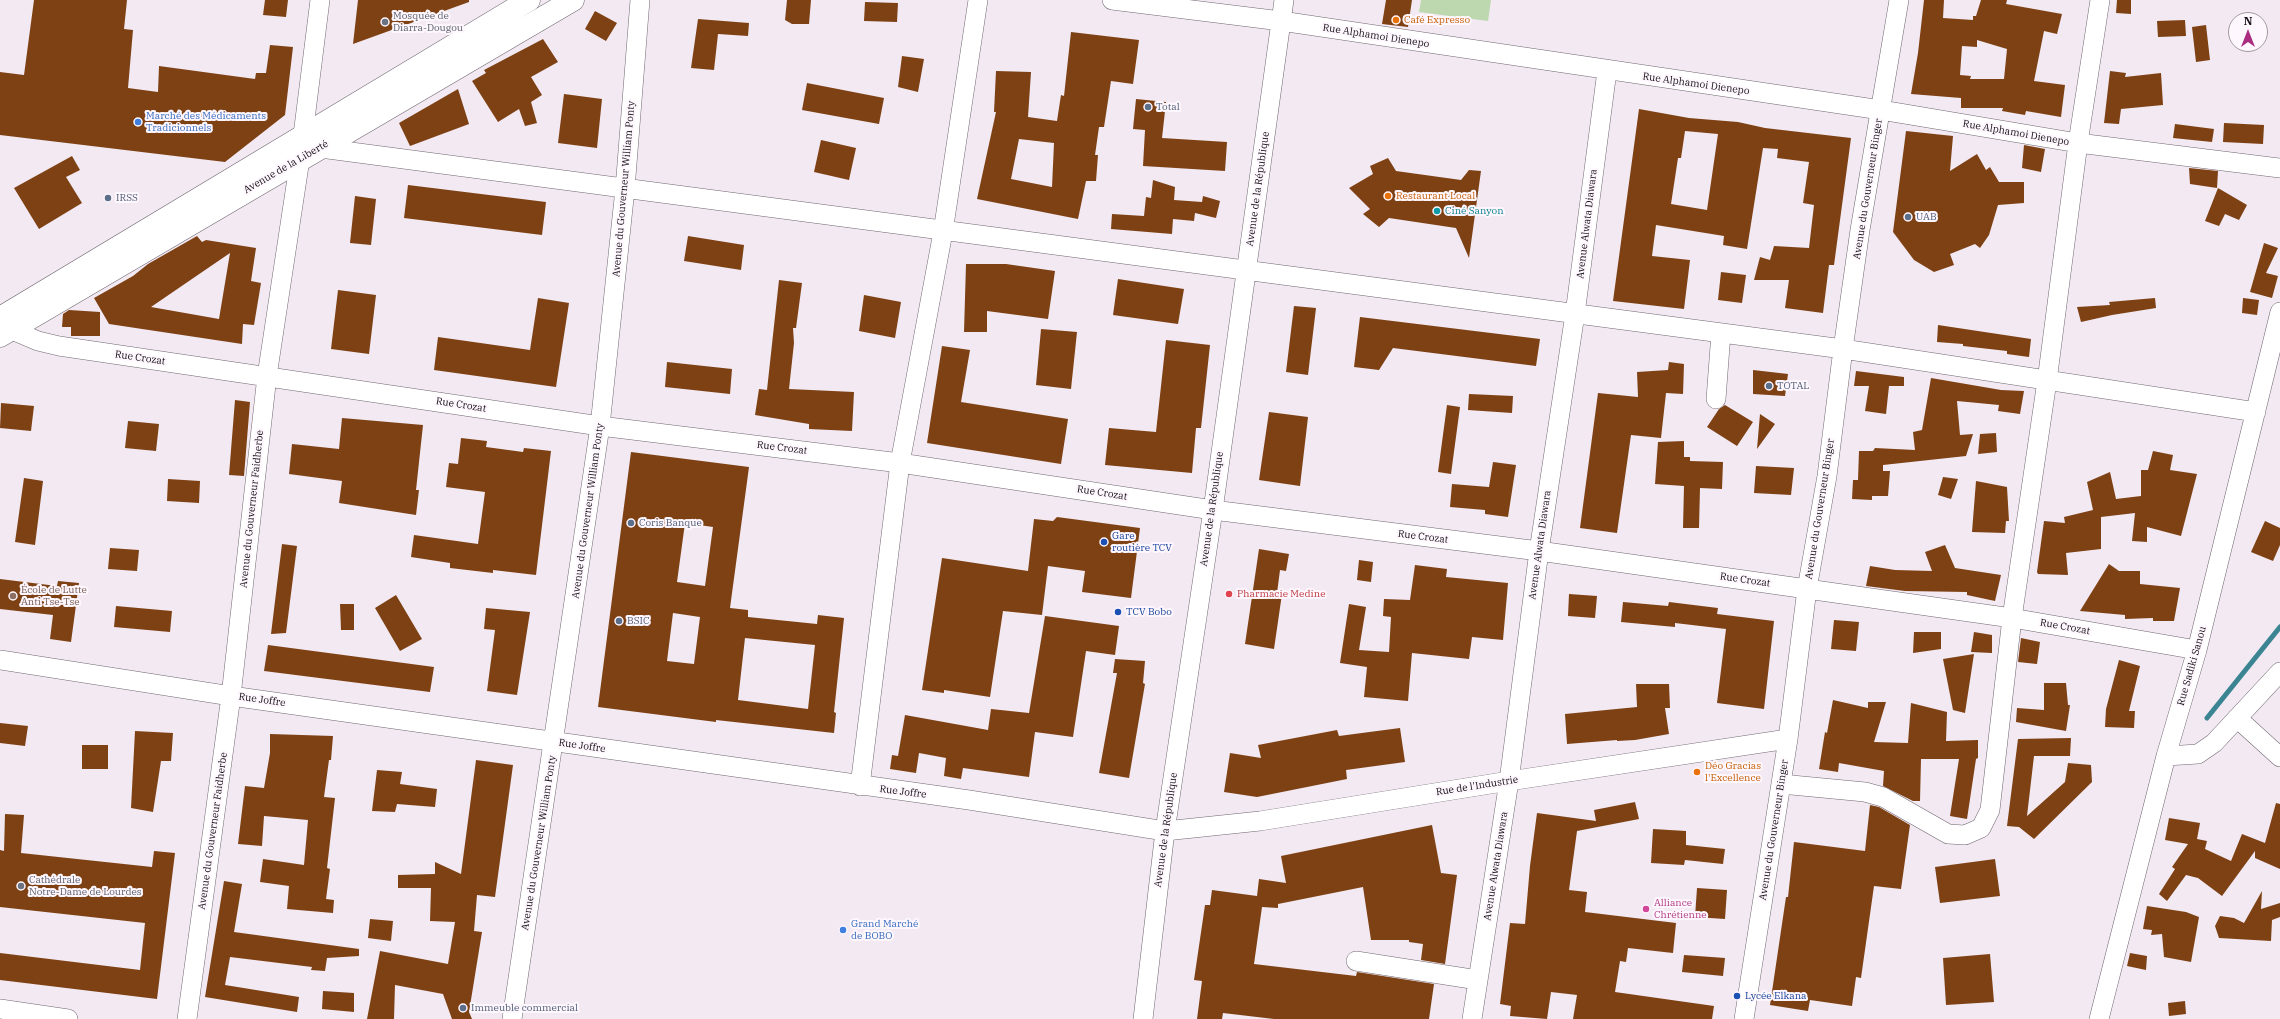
<!DOCTYPE html>
<html>
<head>
<meta charset="utf-8">
<style>
	body { margin:0 }
	#map { position:relative; width:2280px; height:1019px; overflow:hidden; background:#f2e9f2; font-family:"IBM Plex Serif",serif }
	canvas { display:block }
	.north { position:absolute; left:2228px; top:12px; width:40px; height:40px; box-sizing:border-box; background:#fff7fe; border:1px solid #a09aa0; border-radius:50%; rotate:0deg; font-size:11px; font-weight:700; line-height:16px; text-align:center; color:#120f12 }
	.north::after { content:''; display:block; margin:auto; width:14px; height:18px; background:#a92d7f; clip-path:polygon(50% 0,100% 100%,50% 72%,0 100%) }
</style>
</head>
<body>
<div id="map">
<canvas width="2280" height="1019"></canvas>
<div class="north">N</div>
</div>
<script>
const context = document.querySelector('canvas').getContext('2d');
context.lineJoin = 'round';
function fill(path, color) {
  context.fillStyle = color;
  context.fill(path, 'evenodd');
}
function poly(rows) {
  const path = new Path2D();
  for (const r of rows) {
    path.moveTo(r[0], r[1]);
    for (let i = 2; i < r.length; i += 2) path.lineTo(r[i], r[i + 1]);
  }
  return path;
}
function trace(path, color, width, dash) {
  context.strokeStyle = color;
  context.lineWidth = width;
  context.lineCap = dash ? 'butt' : 'round';
  context.setLineDash(dash || []);
  context.stroke(path);
}
function drawText(font, color, halo, rows, align = 'center') {
  context.font = font + ' "IBM Plex Serif",serif';
  context.lineWidth = 4;
  context.setLineDash([]);
  context.textBaseline = 'middle';
  context.strokeStyle = halo;
  context.fillStyle = color;
  for (const [text, x, y, turn = 0] of rows) {
    context.save();
    context.translate(x, y);
    context.rotate((+turn || 0) * Math.PI / 180);
    context.textAlign = isNaN(turn) ? turn : align;
    if (halo) context.strokeText(text, 0, 0);
    context.fillText(text, 0, 0);
    context.restore();
  }
}
fill(poly([
	[1421,0,1491,0,1488,21,1419,12]
]), '#bdd8af');
trace(poly([
	[2207,718,2280,627]
]), '#3b8593', 5);
fill(poly([
	[34,0,127,0,124,29,133,30,128,88,158,92,159,66,255,79,256,73,266,73,270,45,293,47,285,115,225,162,0,135,0,72,24,75],
	[265,0,288,0,286,17,263,15],
	[358,0,469,0,469,2,353,44],
	[787,0,811,0,809,24,792,24,785,20],
	[1386,0,1412,0,1408,27,1382,24],
	[1924,0,1944,0,1943,18,1973,20,1973,16,1976,16,1981,0,2007,0,2006,4,2062,14,2057,34,2044,31,2034,81,2065,85,2061,117,2026,111,2025,115,2002,111,2003,108,1961,108,1961,98,1911,94,1918,53],
	[1977,40,2007,49,2004,79,1970,79,1971,76,1960,75,1962,46,1977,47],
	[2117,0,2131,0,2131,14,2116,13],
	[865,2,898,3,897,22,864,21],
	[595,11,617,23,606,41,585,29],
	[698,19,749,23,748,36,718,34,714,70,691,68],
	[2185,20,2186,36,2158,37,2157,21],
	[2206,25,2210,60,2196,62,2192,27],
	[1071,32,1139,40,1133,84,1111,81,1104,127,1099,127,1095,155,1098,155,1096,181,1086,181,1078,219,977,199,996,112,994,112,996,71,1031,72,1028,117,1057,121,1061,95,1064,96],
	[1019,139,1054,143,1052,187,1011,179],
	[543,39,558,62,531,77,542,95,531,102,537,123,525,126,519,109,498,122,472,81,486,73,484,70],
	[902,56,924,59,918,92,898,87],
	[2110,71,2126,73,2125,77,2161,73,2163,105,2121,109,2119,124,2104,123],
	[807,83,884,98,879,124,802,110],
	[458,89,469,124,410,146,399,123],
	[564,94,602,99,597,148,558,143],
	[1136,99,1166,102,1162,138,1227,142,1225,171,1143,166,1145,130,1133,129],
	[1639,109,1689,118,1738,122,1765,128,1851,138,1834,265,1829,265,1823,313,1785,308,1789,280,1754,280,1760,257,1770,260,1774,246,1809,248,1814,205,1803,203,1809,162,1777,158,1778,149,1763,148,1747,249,1723,245,1724,236,1656,225,1652,256,1690,260,1684,309,1613,301],
	[1685,131,1718,134,1707,210,1671,204,1678,158,1681,158],
	[2224,123,2264,125,2263,144,2223,142],
	[2175,124,2214,129,2212,142,2173,138],
	[1906,131,1953,136,1950,171,1977,154,1986,170,1990,167,1999,182,2024,182,2024,203,1998,205,1989,235,1980,248,1975,244,1950,254,1954,265,1934,272,1914,260,1893,232],
	[821,140,856,148,849,180,814,172],
	[2024,145,2045,149,2041,172,2022,168],
	[72,156,80,170,66,177,82,203,39,229,14,188],
	[1388,158,1396,171,1461,180,1469,170,1481,171,1469,258,1456,228,1389,218,1379,227,1363,214,1370,209,1349,188,1373,174,1370,166],
	[2189,168,2218,171,2217,188,2190,184],
	[1153,180,1175,187,1174,200,1202,202,1203,196,1220,201,1216,218,1195,213,1194,221,1173,219,1172,234,1111,229,1112,214,1144,216,1146,197,1151,198],
	[408,185,546,202,542,235,404,218],
	[2218,188,2247,205,2239,220,2225,214,2219,226,2205,221],
	[355,196,376,199,371,245,350,243],
	[197,236,202,242,206,240,256,248,251,281,261,283,254,325,243,324,242,344,109,324,94,298,133,276,148,264],
	[230,253,219,319,151,307],
	[688,236,744,245,741,270,684,261],
	[2264,243,2278,248,2266,273,2278,276,2272,298,2250,292],
	[966,264,1006,264,1055,271,1048,319,987,311,987,332,964,332],
	[1721,272,1746,275,1742,303,1718,300],
	[1118,279,1184,289,1178,324,1113,315],
	[779,280,802,283,796,328,793,328,794,343,789,389,854,392,852,431,809,429,809,424,755,415,759,389,767,390],
	[338,290,376,295,369,354,331,349],
	[864,295,901,302,895,338,859,331],
	[538,298,569,303,556,387,434,370,438,337,530,350],
	[2155,298,2156,308,2112,315,2081,322,2077,307,2110,305,2109,302],
	[2243,298,2259,300,2257,315,2242,313],
	[1294,306,1316,308,1308,375,1286,372],
	[69,310,100,312,100,336,71,336,71,327,62,327,63,314],
	[1360,317,1540,339,1536,366,1393,348,1379,370,1354,367],
	[1938,325,2031,339,2029,357,2007,354,2007,351,1963,346,1963,344,1937,342],
	[1041,329,1077,332,1071,389,1036,385],
	[1166,340,1210,345,1201,428,1196,428,1192,473,1105,465,1109,428,1156,432],
	[942,346,970,350,961,402,1068,419,1061,464,927,443],
	[667,362,732,369,730,394,665,387],
	[1669,362,1684,364,1683,394,1666,393,1661,438,1631,435,1617,533,1580,528,1598,393,1638,397,1637,372,1668,370],
	[1753,370,1788,374,1785,396,1753,394],
	[1856,371,1904,377,1904,386,1889,386,1886,414,1865,411,1869,386,1854,386],
	[1931,378,2001,390,2024,391,2020,414,1998,411,1999,405,1957,401,1960,435,1973,434,1966,456,1883,465,1883,471,1890,471,1888,496,1872,496,1872,500,1852,499,1853,480,1858,480,1859,451,1873,451,1875,448,1915,450,1913,432,1922,430],
	[1469,394,1513,396,1512,413,1468,410],
	[235,400,250,402,244,476,229,475],
	[1,403,34,406,31,431,0,428],
	[1447,405,1460,407,1451,474,1438,472],
	[1725,405,1753,422,1737,446,1707,427,1719,409],
	[1269,412,1308,417,1300,486,1259,480],
	[1760,414,1775,424,1757,449],
	[342,418,423,425,416,490,419,490,416,515,339,503,342,481,289,474,292,444,339,449],
	[128,421,159,424,156,451,125,448],
	[1996,433,1997,452,1978,454,1980,434],
	[461,438,487,441,486,447,523,452,524,448,551,451,536,575,493,570,493,573,450,568,450,563,411,557,414,535,478,544,485,492,446,487,449,463,458,464],
	[1684,441,1684,457,1690,457,1690,461,1723,462,1722,489,1700,488,1699,528,1683,528,1684,486,1655,484,1658,442],
	[2153,451,2173,455,2170,470,2197,474,2181,536,2147,527,2147,542,2132,541,2135,513,2101,517,2101,549,2066,553,2068,575,2038,574,2037,572,2044,521,2065,523,2064,517,2093,510,2087,482,2110,472,2116,499,2141,496,2141,470,2148,470],
	[631,452,749,467,730,608,748,610,748,617,817,624,818,615,844,618,834,712,836,713,834,733,716,720,716,722,598,707],
	[685,523,713,527,705,586,677,582],
	[673,613,700,617,694,664,667,661],
	[745,638,815,645,808,709,738,700],
	[1493,462,1516,465,1508,517,1485,514,1485,510,1450,507,1452,484,1489,487],
	[1756,466,1794,468,1791,495,1754,493],
	[1943,477,1958,479,1951,499,1938,495],
	[24,478,43,481,35,545,15,542],
	[168,479,200,481,199,503,167,501],
	[1976,481,2007,487,2009,521,2006,521,2005,533,1972,532],
	[1057,517,1140,528,1131,598,1082,592,1085,571,1048,566,1042,615,1003,611,990,697,944,690,944,693,922,690,942,558,1028,571,1034,519,1053,521],
	[2265,521,2280,528,2280,545,2273,561,2251,552],
	[282,544,297,546,286,633,271,634],
	[1945,545,1955,568,2001,575,1995,601,1967,595,1967,592,1905,591,1866,586,1870,566,1895,570,1932,571,1925,552],
	[110,548,139,550,137,571,108,569],
	[1259,549,1289,554,1286,571,1280,570,1277,593,1282,594,1274,649,1245,644],
	[1359,560,1373,562,1371,582,1357,580],
	[2109,564,2119,571,2140,571,2140,584,2180,588,2174,621,2153,621,2153,618,2125,619,2125,615,2080,611],
	[1415,565,1447,569,1446,577,1508,583,1503,640,1472,637,1469,659,1412,653,1408,701,1364,697,1367,667,1340,663,1349,604,1366,607,1359,650,1389,652,1391,617,1383,616,1384,599,1410,600],
	[0,579,57,586,58,581,79,583,71,642,50,639,53,615,0,609],
	[1569,594,1597,596,1595,618,1568,616],
	[396,595,422,639,400,651,375,608],
	[1623,602,1668,606,1669,602,1718,608,1717,614,1774,621,1764,709,1717,703,1726,629,1675,623,1675,627,1621,622],
	[340,604,354,604,354,630,341,630],
	[116,606,172,611,170,632,114,627],
	[486,608,530,612,517,695,487,691,495,630,484,629],
	[1045,616,1119,626,1115,655,1086,651,1073,737,1035,732,1029,777,963,768,961,779,944,776,946,758,919,753,916,773,890,769,892,755,898,756,905,715,988,730,991,709,1029,713],
	[1834,620,1859,622,1856,651,1831,649],
	[1914,632,1941,632,1941,649,1913,653],
	[1974,632,1992,635,1992,653,1971,652],
	[2021,638,2040,642,2037,664,2018,662],
	[268,645,434,667,430,692,264,671],
	[1974,654,1965,713,1953,710,1943,659],
	[1115,659,1145,661,1143,683,1145,684,1129,778,1099,773,1117,673,1113,673],
	[2119,660,2140,666,2129,711,2135,711,2134,728,2105,727,2106,709],
	[2044,683,2066,683,2068,705,2070,705,2066,731,2016,722,2017,708,2044,710],
	[1636,684,1669,684,1670,708,1665,708,1669,734,1635,740,1617,741,1617,740,1567,744,1565,714,1637,707],
	[1833,700,1868,708,1868,702,1886,702,1874,742,1908,743,1911,703,1947,712,1946,741,1978,740,1978,758,1976,759,1967,819,1950,816,1959,759,1921,759,1920,801,1913,801,1883,786,1884,771,1839,763,1838,772,1819,769,1825,732,1827,733],
	[0,723,28,726,25,746,0,743],
	[1400,728,1405,762,1346,770,1347,779,1257,797,1224,792,1230,753,1261,758,1258,745,1337,730,1339,736],
	[135,731,173,733,171,761,161,761,153,812,131,808],
	[270,734,333,736,331,760,329,760,324,797,335,798,327,868,330,869,326,899,334,900,333,913,287,909,289,886,260,882,263,859,304,865,308,820,264,816,262,846,238,844,245,786,264,788,270,753],
	[2071,738,2070,756,2034,756,2027,816,2065,782,2068,763,2091,765,2092,782,2034,839,2019,827,2007,826,2018,739],
	[82,745,108,745,108,769,82,769],
	[476,760,513,765,495,897,477,895,474,931,482,932,469,1012,472,1019,452,1019,443,994,395,985,394,1019,367,1019,380,951,448,964,455,922,430,921,431,888,398,888,398,875,435,874,435,862,461,874],
	[377,770,402,772,400,784,437,789,435,807,397,804,395,812,372,811],
	[1635,802,1639,819,1577,831,1569,890,1587,892,1585,912,1676,923,1673,953,1628,948,1626,962,1620,961,1615,992,1714,1006,1712,1019,1573,1019,1577,995,1551,992,1547,1019,1510,1016,1511,1006,1500,1004,1510,923,1525,924,1530,866,1537,813,1596,821,1594,810],
	[2276,803,2280,804,2280,869,2255,858,2255,851,2222,896,2198,878,2186,875,2167,901,2159,894,2175,869,2172,867,2188,844,2165,840,2169,818,2200,823,2197,839,2207,841,2205,849,2231,861,2242,834,2265,843],
	[1870,805,1879,807,1910,825,1901,889,1874,886,1861,978,1856,977,1852,1006,1810,1000,1808,1011,1770,1005,1786,897,1788,897,1794,842,1865,851],
	[5,814,24,815,21,853,152,867,154,851,175,853,157,999,0,980,0,953,140,970,145,923,0,907,0,850,4,851],
	[1432,825,1441,873,1457,875,1445,964,1421,960,1423,944,1409,942,1409,940,1371,940,1363,887,1278,904,1278,908,1262,907,1254,964,1356,976,1357,972,1434,984,1429,1019,1274,1019,1223,1013,1222,1019,1197,1019,1202,981,1194,980,1205,905,1210,905,1212,890,1257,896,1259,879,1286,883,1281,856],
	[1653,829,1686,831,1686,845,1725,849,1723,864,1685,860,1684,865,1651,863],
	[1995,859,2000,896,1940,903,1935,867],
	[224,881,242,884,234,932,359,949,359,956,327,958,325,971,311,970,312,967,230,957,225,985,299,997,297,1012,205,997],
	[1697,888,1727,890,1725,919,1695,917],
	[2262,891,2261,909,2280,903,2280,917,2272,920,2271,941,2219,938,2215,926,2220,916,2234,918,2244,923],
	[2147,906,2186,912,2199,917,2191,962,2164,957,2162,934,2151,935,2152,930,2143,929],
	[370,919,393,921,391,941,368,938],
	[2130,953,2147,956,2146,970,2127,966],
	[1990,954,1994,1002,1946,1005,1943,958],
	[1684,955,1725,958,1723,976,1682,972],
	[323,991,354,993,354,1012,322,1009],
	[2185,1001,2186,1014,2169,1016,2168,1003]
]), '#7e4114');
const minor = poly([
	[1112,0,1281,21,1881,110,2078,143,2280,168],
	[313,147,1843,349,2256,412],
	[0,325,38,341,59,346,600,426,900,463,1213,510,1539,551,1807,589,2012,618,2197,650],
	[1716,399,1721,333],
	[0,660,231,696,969,800,1165,831,1260,821,1509,781,1788,739],
	[2237,718,2280,757],
	[2166,756,2198,754,2214,743,2280,672],
	[1781,784,1865,792,1883,797,1948,834,1965,835,1981,828,1990,810,2012,618,2047,381,2078,143,2100,0],
	[860,786,900,463,943,232,978,0],
	[1356,961,1478,980],
	[0,1009,68,1019],
	[187,1019,231,696,267,376,300,159,320,0],
	[512,1019,600,426,625,189,640,0],
	[1143,1019,1165,831,1213,510,1284,0],
	[1472,1019,1509,781,1539,551,1575,314,1607,71],
	[1744,1019,1788,739,1807,589,1827,476,1843,349,1860,230,1899,0],
	[2099,1019,2166,756,2197,650,2280,312]
]);
const major = poly([
	[0,318,529,0],
	[0,336,573,0]
]);
trace(minor, '#706870', 20);
trace(major, '#706870', 23);
trace(minor, '#fff', 19);
trace(major, '#fff', 22);
for (const [x, y, r, color] of [
	[1396,20,4,"#e8710a"],
	[385,22,4,"#6b7280"],
	[1148,107,4,"#5c6f8a"],
	[138,122,4,"#3f7fe0"],
	[1388,196,4,"#e8710a"],
	[108,198,4,"#5c6f8a"],
	[1437,211,4,"#0f9aa8"],
	[1908,217,4,"#5c6f8a"],
	[1769,386,4,"#5c6f8a"],
	[631,523,4,"#5c6f8a"],
	[1104,542,4,"#1a4fb4"],
	[1229,594,4,"#e0444e"],
	[13,596,4,"#8d6e63"],
	[1118,612,4,"#1a4fb4"],
	[619,621,4,"#5c6f8a"],
	[1697,772,4,"#e8710a"],
	[21,886,4,"#6b7280"],
	[1646,909,4,"#d1479c"],
	[843,930,4,"#3f7fe0"],
	[1737,996,4,"#1a4fb4"],
	[463,1008,4,"#5c6f8a"]
]) {
  const dot = new Path2D();
  dot.arc(x, y, r, 0, 2 * Math.PI);
  context.fillStyle = color;
  context.fill(dot);
  trace(dot, '#fff7fe', 1.5);
}
drawText('10px', '#5b616d', '#fff7fe', [
	["Mosquée de",393,16],
	["Diarra-Dougou",393,28],
	["Cathédrale",29,880],
	["Notre-Dame de Lourdes",29,892]
], 'left');
drawText('10px', '#c56008', '#fff7fe', [
	["Café Expresso",1404,20],
	["Restaurant Local",1396,196],
	["Déo Gracias",1705,766],
	["l'Excellence",1705,778]
], 'left');
drawText('10px', '#120f12', '#fff7fe', [
	["Rue Alphamoi Dienepo",1376,36,9],
	["Rue Alphamoi Dienepo",1696,84,8],
	["Rue Alphamoi Dienepo",2016,133,10],
	["Avenue de la Liberté",286,167,-30],
	["Avenue du Gouverneur William Ponty",624,189,-85],
	["Avenue de la République",1258,189,-82],
	["Avenue du Gouverneur Binger",1868,189,-81],
	["Avenue Alwata Diawara",1587,224,-83],
	["Rue Crozat",140,358,8],
	["Rue Crozat",461,405,9],
	["Rue Crozat",782,448,7],
	["Rue Crozat",1102,493,9],
	["Avenue du Gouverneur Faidherbe",252,509,-84],
	["Avenue de la République",1212,509,-82],
	["Avenue du Gouverneur Binger",1820,509,-81],
	["Avenue du Gouverneur William Ponty",588,511,-82],
	["Rue Crozat",1423,537,7],
	["Avenue Alwata Diawara",1540,545,-82],
	["Rue Crozat",1745,580,8],
	["Rue Crozat",2065,627,10],
	["Rue Sadiki Sanou",2192,666,-74],
	["Rue Joffre",262,700,8],
	["Rue Joffre",582,746,8],
	["Rue de l'Industrie",1477,786,-9],
	["Rue Joffre",903,792,7],
	["Avenue de la République",1166,830,-82],
	["Avenue du Gouverneur Binger",1774,830,-81],
	["Avenue du Gouverneur Faidherbe",213,831,-82],
	["Avenue du Gouverneur William Ponty",539,843,-81],
	["Avenue Alwata Diawara",1496,866,-81]
]);
drawText('10px', '#4e5e75', '#fff7fe', [
	["Total",1156,107],
	["IRSS",116,198],
	["UAB",1916,217],
	["TOTAL",1777,386],
	["Coris Banque",639,523],
	["BSIC",627,621],
	["Immeuble commercial",471,1008]
], 'left');
drawText('10px', '#366cbe', '#fff7fe', [
	["Marché des Médicaments",146,116],
	["Tradicionnels",146,128],
	["Grand Marché",851,924],
	["de BOBO",851,936]
], 'left');
drawText('10px', '#0d838f', '#fff7fe', [
	["Ciné Sanyon",1445,211]
], 'left');
drawText('10px', '#164399', '#fff7fe', [
	["Gare",1112,536],
	["routière TCV",1112,548],
	["TCV Bobo",1126,612],
	["Lycée Elkana",1745,996]
], 'left');
drawText('10px', '#785e54', '#fff7fe', [
	["École de Lutte",21,590],
	["Anti Tse-Tse",21,602]
], 'left');
drawText('10px', '#be3a42', '#fff7fe', [
	["Pharmacie Medine",1237,594]
], 'left');
drawText('10px', '#b23c85', '#fff7fe', [
	["Alliance",1654,903],
	["Chrétienne",1654,915]
], 'left');
</script>
</body>
</html>
